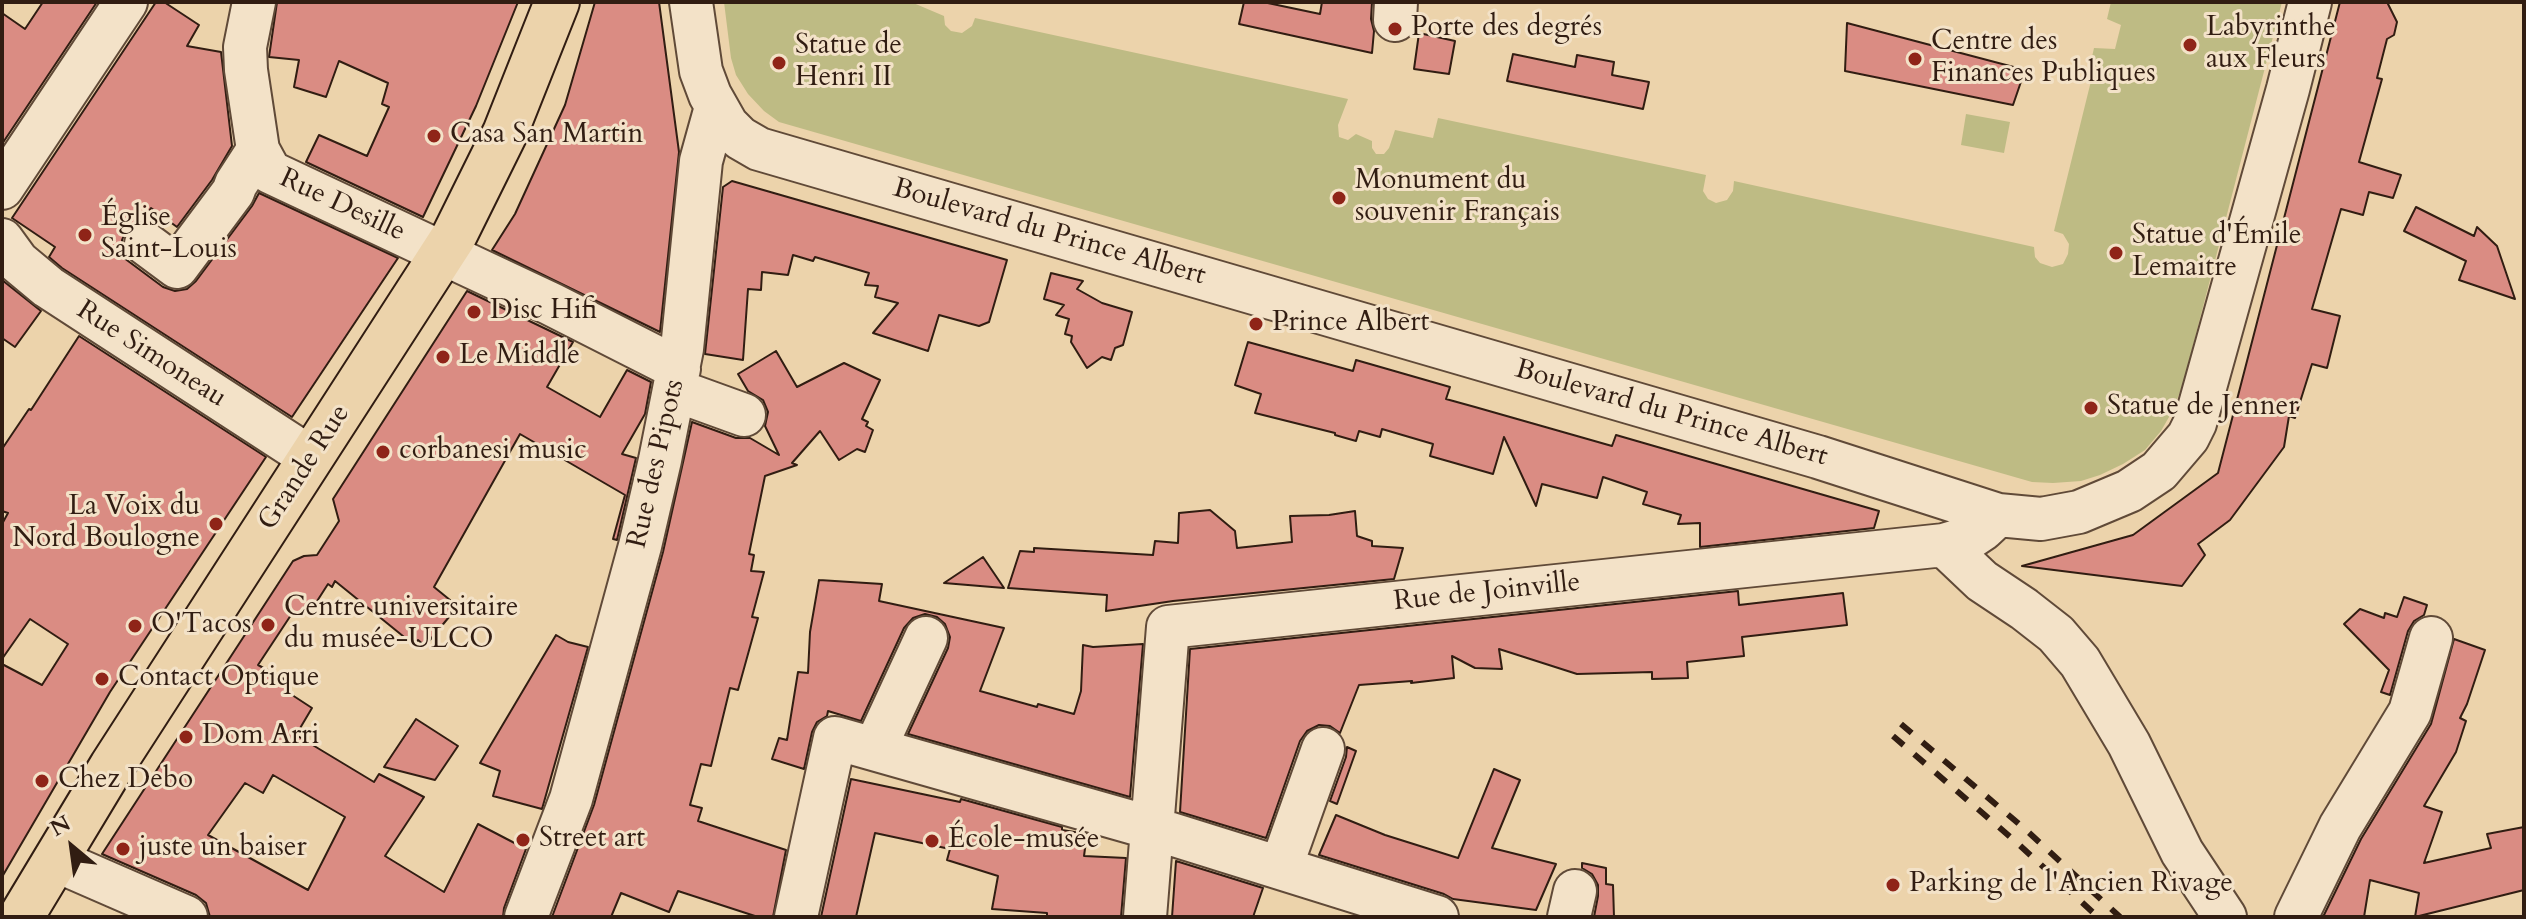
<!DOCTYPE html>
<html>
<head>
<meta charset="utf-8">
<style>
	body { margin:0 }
	#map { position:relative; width:2526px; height:919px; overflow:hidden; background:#ecd3ab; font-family:Cardo,serif }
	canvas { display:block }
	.frame { position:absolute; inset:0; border:4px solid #311d12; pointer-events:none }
	.north { position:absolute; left:32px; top:807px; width:80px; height:80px; -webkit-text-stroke:6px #f3e2c8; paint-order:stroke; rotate:331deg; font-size:22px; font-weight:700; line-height:32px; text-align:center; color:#311d12 }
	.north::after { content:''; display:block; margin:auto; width:28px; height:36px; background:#311d12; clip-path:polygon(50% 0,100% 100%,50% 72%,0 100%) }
</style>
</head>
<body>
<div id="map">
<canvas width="2526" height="919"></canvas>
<div class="frame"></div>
<div class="north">N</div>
</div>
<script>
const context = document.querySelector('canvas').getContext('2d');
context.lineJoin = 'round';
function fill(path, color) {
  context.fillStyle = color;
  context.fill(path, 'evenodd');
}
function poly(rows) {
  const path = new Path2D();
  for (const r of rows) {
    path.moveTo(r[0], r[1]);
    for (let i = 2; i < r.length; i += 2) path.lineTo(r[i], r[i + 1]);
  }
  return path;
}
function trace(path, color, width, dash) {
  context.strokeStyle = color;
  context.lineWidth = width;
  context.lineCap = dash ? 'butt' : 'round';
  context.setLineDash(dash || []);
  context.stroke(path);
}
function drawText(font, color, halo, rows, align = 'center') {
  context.font = font + ' Cardo,serif';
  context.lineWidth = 6;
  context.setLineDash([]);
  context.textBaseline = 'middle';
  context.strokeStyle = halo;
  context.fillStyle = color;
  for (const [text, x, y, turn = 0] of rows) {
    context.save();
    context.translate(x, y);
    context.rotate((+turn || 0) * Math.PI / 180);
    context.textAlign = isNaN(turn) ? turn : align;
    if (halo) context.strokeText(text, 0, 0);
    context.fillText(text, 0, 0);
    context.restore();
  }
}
fill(poly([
	[724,2,911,2,944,16,945,25,951,31,962,33,972,26,975,18,1348,99,1338,125,1339,137,1348,140,1356,134,1372,141,1372,148,1376,154,1384,154,1389,148,1395,130,1433,138,1438,118,1706,175,1703,191,1708,199,1716,203,1727,200,1733,191,1734,181,2034,247,2035,257,2040,263,2052,267,2063,264,2068,254,2069,244,2063,234,2054,231,2091,81,2087,79,2094,48,2115,49,2121,25,2107,19,2111,2,2282,2,2183,384,2173,410,2161,431,2145,450,2123,464,2100,475,2081,481,2053,483,2032,482,779,122,764,111,748,94,736,75,731,58],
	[1966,114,2010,122,2004,153,1961,145]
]), '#bebb84');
const building = poly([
	[43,2,97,2,2,144,2,13,25,29,43,2],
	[156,2,164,2,199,25,187,46,221,52,232,146,212,180,177,227,151,208,143,221,136,222,126,230,122,240,123,251,120,255,163,287,175,291,187,289,196,281,252,206,259,193,398,258,292,417,62,268,49,257,55,247,12,218,156,2],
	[277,2,518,2,476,106,423,217,306,162,319,135,367,156,389,107,382,104,388,83,339,61,326,97,294,87,299,60,269,57,277,2],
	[595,2,659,2,679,152,660,332,492,250,515,214,565,105,595,2],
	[1244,2,1263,2,1320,14,1322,2,1372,2,1371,19,1374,31,1372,53,1239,24,1244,2],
	[2340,2,2387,2,2397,22,2394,35,2387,39,2377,78,2382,79,2359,162,2401,175,2393,198,2369,192,2363,215,2341,209,2312,309,2340,316,2327,368,2312,364,2295,418,2289,416,2284,447,2230,520,2198,544,2205,555,2182,586,2022,566,2133,535,2218,473,2340,2],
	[1847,23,2025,70,2013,105,1845,71,1847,23],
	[1419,33,1455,41,1449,74,1414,69,1419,33],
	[1513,54,1575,67,1577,55,1614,62,1612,75,1649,82,1643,109,1507,81,1513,54],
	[732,181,1007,260,989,322,979,326,939,315,928,351,873,333,898,303,875,297,878,286,865,285,869,273,815,257,813,261,793,255,788,275,762,272,761,290,748,289,743,360,705,354,723,187,732,181],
	[2416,207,2474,236,2477,227,2497,246,2515,299,2459,280,2466,261,2404,231,2416,207],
	[1051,273,1083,281,1077,289,1102,303,1132,312,1123,345,1115,348,1111,360,1102,357,1087,368,1071,342,1072,336,1065,334,1069,319,1056,315,1064,305,1044,299,1051,273],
	[2,280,41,311,15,347,2,338,2,280],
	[467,291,573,342,547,387,600,417,627,370,651,382,645,414,622,454,636,458,617,540,613,539,625,495,520,434,434,587,450,600,447,605,454,611,425,646,418,640,414,645,335,581,332,587,328,584,312,609,306,605,299,616,293,612,258,665,284,679,286,691,312,708,296,735,374,782,379,774,424,797,385,856,444,892,478,824,526,849,504,908,503,917,210,917,206,903,196,895,102,854,293,561,304,556,317,555,339,521,333,499,467,291],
	[273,775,345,817,308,890,208,835,245,783,263,793,273,775],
	[79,336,266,457,110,692,2,877,2,664,42,685,68,644,30,619,2,659,2,524,8,513,2,511,2,449,29,409,31,410,79,336],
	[1248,342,1353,371,1356,360,1450,387,1446,399,1475,407,1612,446,1616,435,1879,511,1874,528,1700,547,1700,523,1678,524,1681,515,1643,504,1647,492,1603,477,1597,498,1542,484,1536,506,1504,437,1493,474,1430,456,1433,444,1382,429,1380,437,1359,431,1356,441,1335,435,1335,433,1255,413,1261,394,1235,385,1248,342],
	[776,351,797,387,844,363,880,380,862,419,868,422,866,426,873,430,865,452,857,449,839,460,820,431,792,463,797,465,765,476,749,554,754,555,751,571,764,572,752,617,758,618,738,690,730,688,711,766,701,764,690,805,702,808,698,821,786,850,773,917,758,917,678,891,669,912,621,893,611,917,552,917,594,805,663,552,692,422,736,438,750,438,779,455,765,426,768,412,763,400,748,391,738,374,776,351],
	[1210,510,1235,531,1237,548,1292,542,1290,516,1329,515,1355,511,1357,536,1372,541,1372,546,1403,548,1394,579,1173,601,1106,611,1107,595,1008,588,1020,551,1034,552,1034,548,1153,555,1155,541,1178,543,1179,513,1210,510],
	[983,557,1004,588,944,583,983,557],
	[819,580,882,584,879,601,1004,628,980,691,1037,707,1038,704,1074,714,1081,691,1083,645,1093,647,1143,644,1130,797,908,734,948,648,950,637,945,624,937,617,925,614,913,618,904,628,861,721,828,711,827,716,817,722,812,732,804,769,772,759,779,738,787,740,798,672,808,673,810,632,819,580],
	[1738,591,1739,605,1843,593,1847,625,1742,637,1744,656,1687,662,1688,678,1652,679,1652,672,1577,674,1499,649,1502,669,1475,668,1452,656,1454,678,1411,683,1412,681,1359,685,1340,733,1330,726,1319,725,1307,731,1300,741,1266,838,1180,812,1190,649,1738,591],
	[2404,597,2427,605,2424,615,2414,621,2408,631,2390,695,2381,692,2389,670,2344,624,2360,609,2384,618,2385,613,2397,617,2404,597],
	[556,635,568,642,588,647,542,809,493,796,500,771,480,763,556,635],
	[2454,639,2485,650,2467,704,2460,718,2466,721,2456,752,2424,806,2442,812,2424,863,2491,848,2487,834,2524,827,2524,890,2415,917,2419,893,2370,880,2364,917,2323,917,2361,839,2431,724,2454,639],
	[416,719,458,746,435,780,384,767,416,719],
	[1347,747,1356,751,1337,804,1330,801,1346,757,1347,747],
	[1494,769,1520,780,1492,848,1556,864,1536,910,1453,899,1444,894,1319,855,1336,815,1385,835,1458,858,1494,769],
	[851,779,960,802,961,799,1062,827,1062,830,1087,834,1084,856,1126,858,1121,917,1047,917,1047,913,992,909,998,876,947,860,950,849,875,833,856,917,821,917,851,779],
	[1176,861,1263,888,1253,917,1172,917,1176,861],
	[1582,863,1606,868,1606,884,1613,885,1614,917,1594,917,1598,896,1598,885,1592,874,1582,868,1582,863]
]);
fill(building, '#da8c83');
trace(building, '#311d12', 2);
const minor = poly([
	[254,2,245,47,246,70,258,150,270,172,551,304,679,369],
	[691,2,701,71,710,95,727,125,740,138,759,149,1818,457,1998,515,2041,519,2079,512,2129,491,2159,471,2188,437,2195,423,2288,89,2310,2],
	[1395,20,1396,2],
	[2,188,126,2],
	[2,240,18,262,48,287,311,458],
	[146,244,177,267,233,192,236,184,258,150],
	[675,390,744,415],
	[1944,545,1982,581,2024,609,2056,634,2080,662,2129,744,2182,852,2225,917],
	[875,748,926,638],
	[55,860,186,917],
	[1281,867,1323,749],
	[526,917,571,799,640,546,660,460,682,349,701,161,716,107],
	[796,917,835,738,1152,828,1437,917],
	[1145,917,1168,627,1944,545,1971,537,1983,529,1998,515],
	[1569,917,1575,891],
	[2296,917,2340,827,2410,712,2431,638]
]);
const major = poly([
	[21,917,112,766,454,236,505,133,557,2]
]);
trace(minor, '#604a38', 46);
trace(major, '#311d12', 48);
trace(minor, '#f3e2c8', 42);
trace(major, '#ecd3ab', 44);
trace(poly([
	[1901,724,2025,829,2120,917],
	[1893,736,2015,841,2098,917]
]), '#311d12', 6, [14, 14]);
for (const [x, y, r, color] of [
	[1395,29,8,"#8f2418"],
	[2190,45,8,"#8f2418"],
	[1915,59,8,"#8f2418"],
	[779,63,8,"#8f2418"],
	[434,136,8,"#8f2418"],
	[1339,198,8,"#8f2418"],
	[85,235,8,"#8f2418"],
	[2116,253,8,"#8f2418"],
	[474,312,8,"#8f2418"],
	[1256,324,8,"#8f2418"],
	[443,357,8,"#8f2418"],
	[2091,408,8,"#8f2418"],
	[383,452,8,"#8f2418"],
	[216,524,8,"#8f2418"],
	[268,625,8,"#8f2418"],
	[135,626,8,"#8f2418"],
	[102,679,8,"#8f2418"],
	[186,737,8,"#8f2418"],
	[42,781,8,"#8f2418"],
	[523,840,8,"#8f2418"],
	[932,841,8,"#8f2418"],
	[123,849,8,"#8f2418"],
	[1893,885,8,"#8f2418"]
]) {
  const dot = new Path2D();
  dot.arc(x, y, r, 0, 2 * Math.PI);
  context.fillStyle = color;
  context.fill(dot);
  trace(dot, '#f3e2c8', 3);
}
drawText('28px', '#311d12', '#f3e2c8', [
	["Porte des degrés",1411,29],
	["Labyrinthe",2206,29],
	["aux Fleurs",2206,61],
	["Centre des",1931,43],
	["Finances Publiques",1931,75],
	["Statue de",795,47],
	["Henri II",795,79],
	["Casa San Martin",450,136],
	["Monument du",1355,182],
	["souvenir Français",1355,214],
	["Église",101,219],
	["Saint-Louis",101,251],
	["Statue d'Émile",2132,237],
	["Lemaitre",2132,269],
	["Disc Hifi",490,312],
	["Prince Albert",1272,324],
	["Le Middle",459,357],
	["Statue de Jenner",2107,408],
	["corbanesi music",399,452],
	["La Voix du",200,508,"right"],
	["Nord Boulogne",200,540,"right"],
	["Centre universitaire",284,609],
	["du musée-ULCO",284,641],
	["O'Tacos",151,626],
	["Contact Optique",118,679],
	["Dom Arri",202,737],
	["Chez Debo",58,781],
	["Street art",539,840],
	["École-musée",948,841],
	["juste un baiser",139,849],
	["Parking de l'Ancien Rivage",1909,885]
], 'left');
drawText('28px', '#311d12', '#f3e2c8', [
	["Rue Desille",342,206,25],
	["Boulevard du Prince Albert",1049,233,16],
	["Rue Simoneau",151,355,33],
	["Boulevard du Prince Albert",1671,414,16],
	["Rue des Pipots",657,464,-77],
	["Grande Rue",305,468,-57],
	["Rue de Joinville",1487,593,-6]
]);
</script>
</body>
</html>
